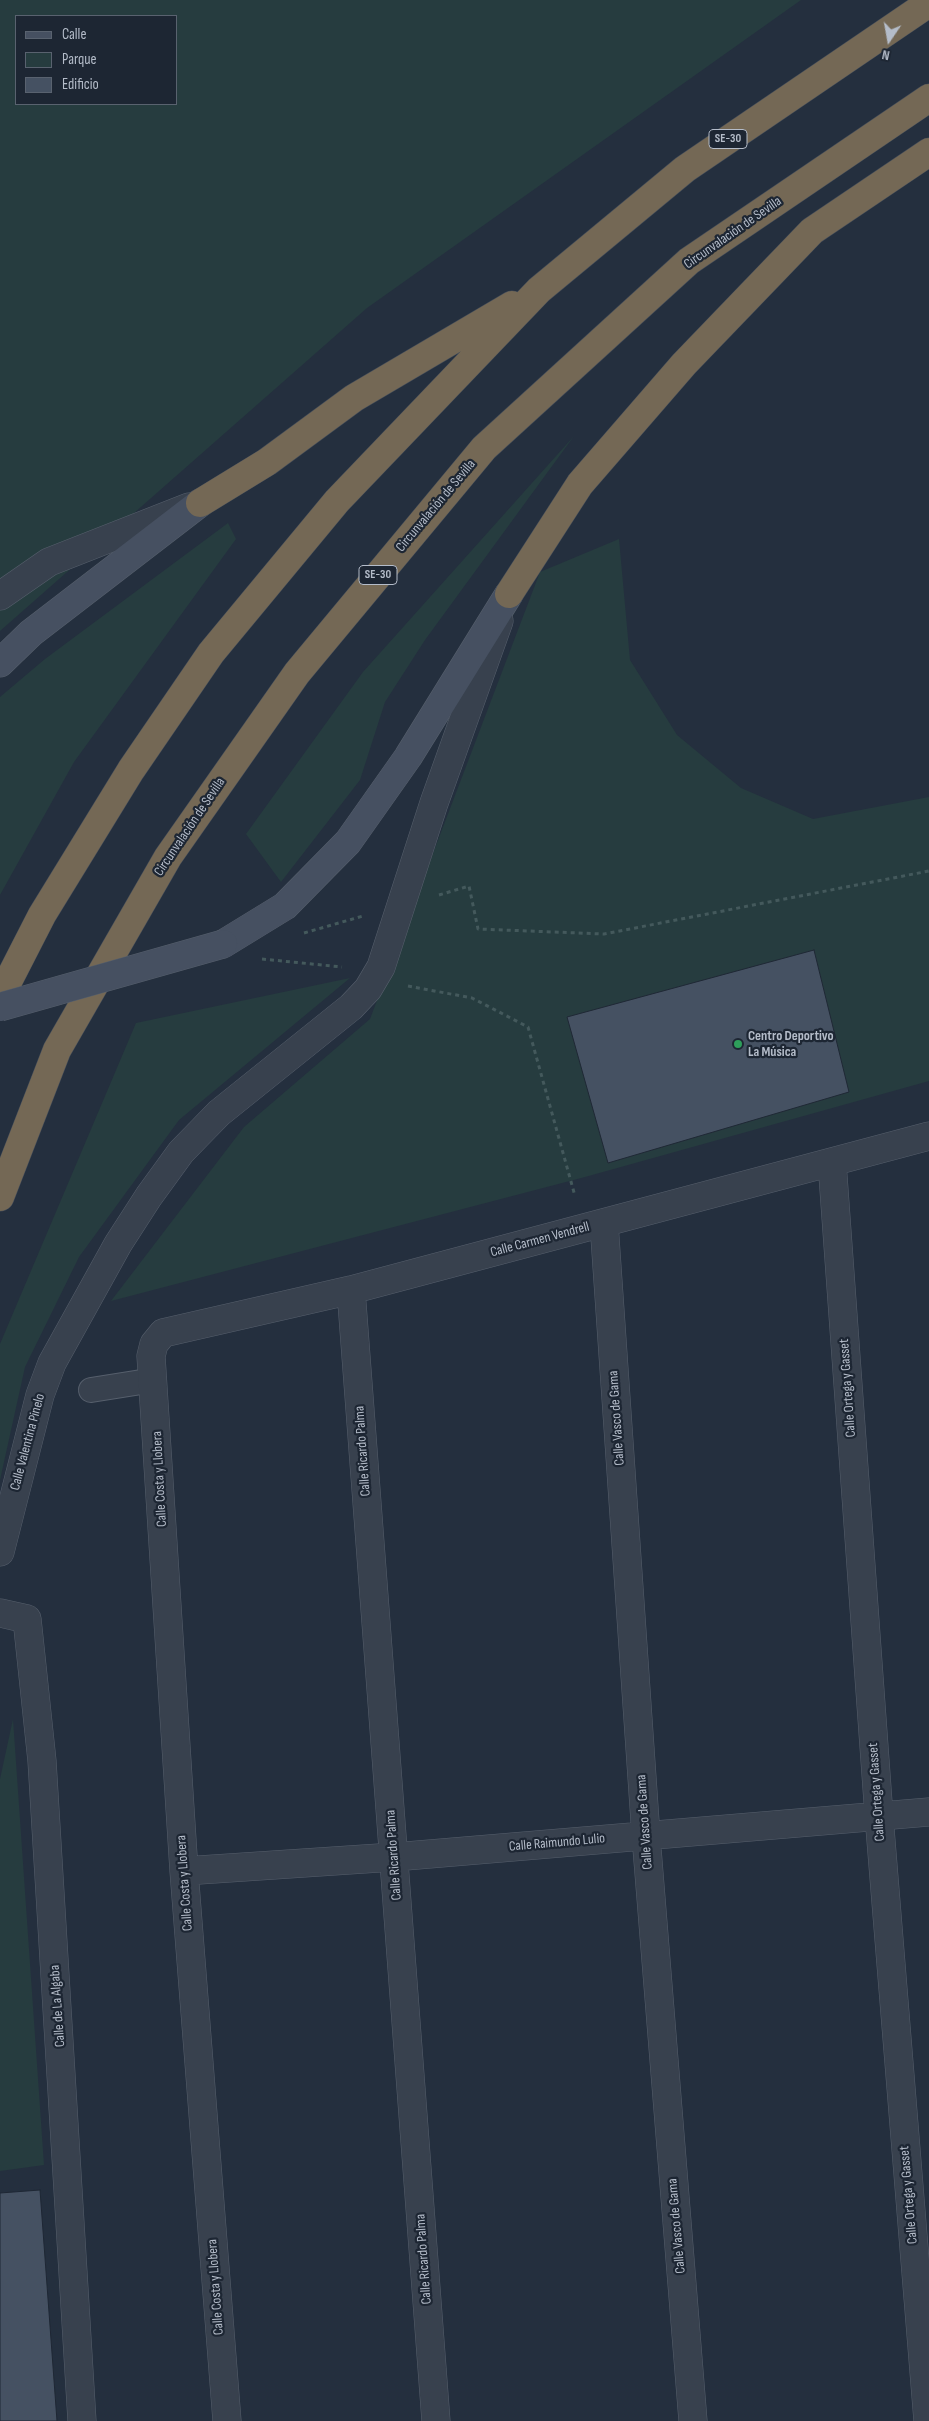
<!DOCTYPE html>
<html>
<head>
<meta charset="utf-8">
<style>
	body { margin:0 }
	#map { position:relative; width:929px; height:2421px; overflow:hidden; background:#242f3e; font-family:"Sofia Sans Condensed",sans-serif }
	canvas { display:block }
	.legend { position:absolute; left:15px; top:15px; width:162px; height:90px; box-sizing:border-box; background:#1d2633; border:1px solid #59626f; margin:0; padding:6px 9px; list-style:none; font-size:15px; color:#b4bcc9 }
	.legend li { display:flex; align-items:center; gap:10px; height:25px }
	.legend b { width:25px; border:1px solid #59626f }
	.north { position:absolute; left:864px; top:15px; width:50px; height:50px; -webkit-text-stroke:4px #1d2633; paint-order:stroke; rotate:192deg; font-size:14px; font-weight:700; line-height:20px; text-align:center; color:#b4bcc9 }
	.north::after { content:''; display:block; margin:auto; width:18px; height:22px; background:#b4bcc9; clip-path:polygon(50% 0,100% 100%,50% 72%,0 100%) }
</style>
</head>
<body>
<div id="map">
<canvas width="929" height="2421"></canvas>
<ul class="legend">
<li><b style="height:6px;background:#465061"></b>Calle</li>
<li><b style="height:14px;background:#263c3f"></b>Parque</li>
<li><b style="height:14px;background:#455162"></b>Edificio</li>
</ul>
<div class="north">N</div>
</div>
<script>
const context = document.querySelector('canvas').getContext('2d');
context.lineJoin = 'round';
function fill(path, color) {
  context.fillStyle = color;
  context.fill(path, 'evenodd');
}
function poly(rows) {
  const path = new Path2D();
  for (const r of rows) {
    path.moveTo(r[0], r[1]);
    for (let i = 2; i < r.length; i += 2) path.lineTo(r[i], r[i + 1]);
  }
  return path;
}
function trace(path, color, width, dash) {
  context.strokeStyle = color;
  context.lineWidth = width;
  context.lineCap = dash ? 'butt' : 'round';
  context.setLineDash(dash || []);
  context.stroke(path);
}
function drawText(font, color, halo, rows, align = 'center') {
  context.font = font + ' "Sofia Sans Condensed",sans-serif';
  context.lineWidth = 4.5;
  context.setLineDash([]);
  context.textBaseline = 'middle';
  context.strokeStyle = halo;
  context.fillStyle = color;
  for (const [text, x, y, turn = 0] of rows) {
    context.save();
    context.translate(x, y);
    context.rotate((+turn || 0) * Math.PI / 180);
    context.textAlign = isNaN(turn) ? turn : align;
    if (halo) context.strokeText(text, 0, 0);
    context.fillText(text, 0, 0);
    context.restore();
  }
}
fill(poly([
	[0,0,801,0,367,308,0,631],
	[16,16,176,16,176,104,16,104],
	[574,436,425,640,385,702,360,780,281,882,246,834,363,672],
	[228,523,236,539,74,762,0,895,0,697,45,659],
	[619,539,630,660,677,735,741,788,813,819,929,797,929,1081,585,1177,111,1301,244,1127,370,1019,540,572],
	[350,978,179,1120,79,1257,25,1367,0,1480,0,1344,136,1023],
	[13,1719,44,2165,0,2171,0,1779]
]), '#263c3f');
const building = poly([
	[814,950,849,1092,608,1163,567,1017,814,950],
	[40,2190,57,2421,0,2421,0,2193,40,2190]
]);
fill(building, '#455162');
trace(building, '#1f2835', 1);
const pedestrian = poly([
	[91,1390,154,1380]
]);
const minor = poly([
	[0,596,49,562,189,507],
	[832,1162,879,1816,928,2421],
	[604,1223,646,1836,693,2421],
	[351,1290,436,2421],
	[0,1552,40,1395,52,1363,118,1244,149,1196,181,1152,219,1113,351,1007,368,989,381,967,434,803,499,621],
	[0,1613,27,1619,42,1761,82,2421],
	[184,1871,394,1857,929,1812],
	[227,2421,184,1871,151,1356,154,1344,163,1333,351,1290,929,1136]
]);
const secondary = poly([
	[0,663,31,633,200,503],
	[223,944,285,906,348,842,408,757,509,594]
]);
const motorway = poly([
	[200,503,267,462,354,398,512,305],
	[509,594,580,484,684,364,812,231,929,152],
	[0,997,42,915,131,770,211,653,337,501,539,290,685,169,929,3],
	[0,1197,57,1050,168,857,297,673,484,448,689,261,929,98]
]);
trace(pedestrian, '#565f6c', 26);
trace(minor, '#565f6c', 29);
trace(secondary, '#565f6c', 29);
trace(motorway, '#434c59', 29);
trace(poly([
	[439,895,469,886,478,929,604,934,929,871],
	[304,933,363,916],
	[262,959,342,967],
	[408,986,472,998,528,1027,575,1196]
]), '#44595c', 3, [4, 4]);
trace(pedestrian, '#38414e', 24);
trace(minor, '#38414e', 28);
trace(secondary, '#465061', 28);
trace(motorway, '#746855', 28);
const secondaryBridge = poly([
	[0,1007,223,944]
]);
trace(secondaryBridge, '#565f6c', 29, []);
trace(secondaryBridge, '#465061', 28);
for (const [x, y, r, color] of [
	[738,1044,5,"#2e9e5b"]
]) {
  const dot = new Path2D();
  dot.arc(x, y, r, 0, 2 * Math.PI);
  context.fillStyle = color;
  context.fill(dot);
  trace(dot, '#1d2633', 2);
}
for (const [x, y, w] of [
	[728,139,38],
	[378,575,38]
]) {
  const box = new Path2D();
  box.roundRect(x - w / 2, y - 9.5, w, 19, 4);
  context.fillStyle = '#1d2633';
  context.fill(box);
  trace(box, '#b4bcc9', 1);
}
drawText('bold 12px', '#b4bcc9', null, [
	["SE-30",728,139],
	["SE-30",378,575]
]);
drawText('14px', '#b4bcc9', '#1d2633', [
	["Circunvalación de Sevilla",733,233,-35],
	["Circunvalación de Sevilla",436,506,-50],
	["Circunvalación de Sevilla",190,827,-56],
	["Calle Carmen Vendrell",540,1240,-15],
	["Calle Ortega y Gasset",848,1388,-94],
	["Calle Vasco de Gama",617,1418,-94],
	["Calle Valentina Pinelo",28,1442,-75],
	["Calle Ricardo Palma",363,1451,-94],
	["Calle Costa y Llobera",160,1479,-93],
	["Calle Ortega y Gasset",877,1792,-94],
	["Calle Vasco de Gama",645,1822,-94],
	["Calle Raimundo Lulio",557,1843,-5],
	["Calle Ricardo Palma",394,1855,-94],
	["Calle Costa y Llobera",185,1883,-94],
	["Calle de La Algaba",58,2006,-94],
	["Calle Ortega y Gasset",909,2195,-95],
	["Calle Vasco de Gama",677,2226,-95],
	["Calle Ricardo Palma",424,2259,-94],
	["Calle Costa y Llobera",216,2287,-94]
]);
drawText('bold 14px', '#b4bcc9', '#1d2633', [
	["Centro Deportivo",748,1036],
	["La Música",748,1052]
], 'left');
</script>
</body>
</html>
